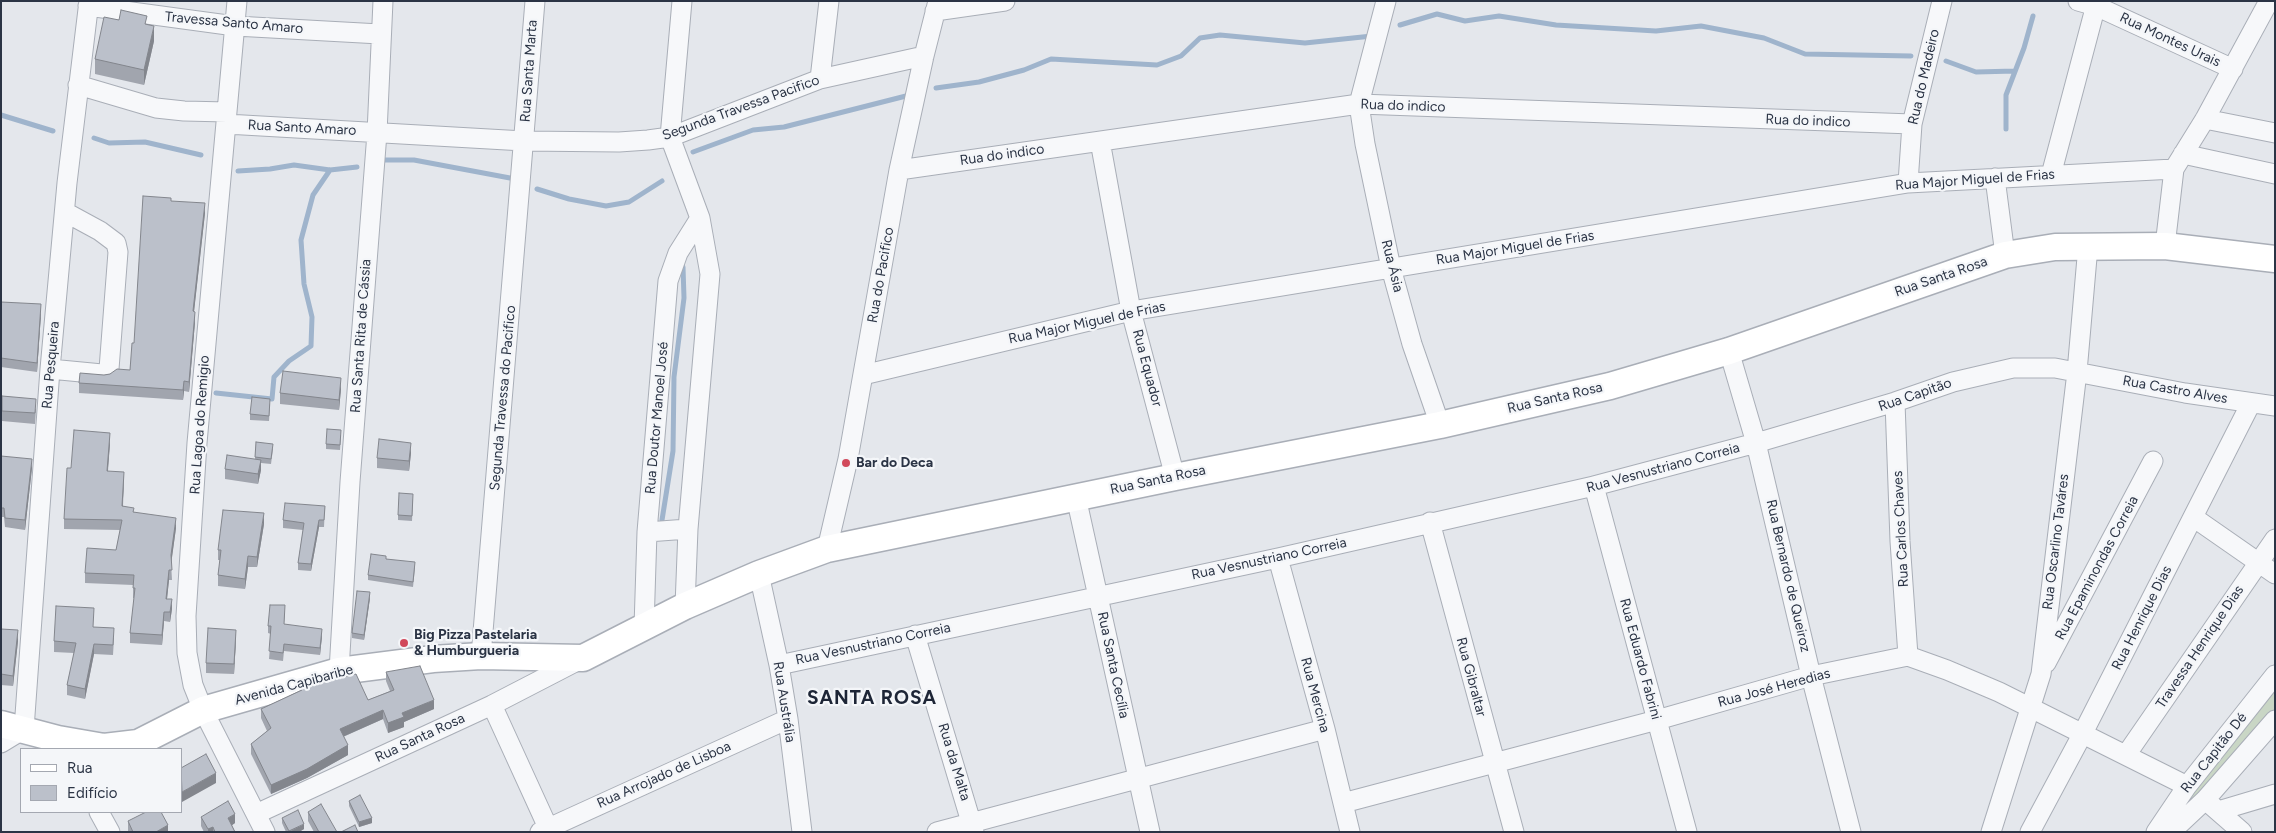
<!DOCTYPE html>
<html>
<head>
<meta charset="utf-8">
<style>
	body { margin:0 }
	#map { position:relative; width:2276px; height:833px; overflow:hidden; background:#e4e7ec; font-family:Figtree,sans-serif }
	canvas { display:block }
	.frame { position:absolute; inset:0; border:2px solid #2b3445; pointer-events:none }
	.legend { position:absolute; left:20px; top:748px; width:162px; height:65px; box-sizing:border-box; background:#f4f6f9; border:1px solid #a4a8b1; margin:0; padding:6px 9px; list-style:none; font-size:15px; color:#2b3445 }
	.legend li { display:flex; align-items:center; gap:10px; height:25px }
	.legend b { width:25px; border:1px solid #a4a8b1 }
</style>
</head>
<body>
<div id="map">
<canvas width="2276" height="833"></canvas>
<div class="frame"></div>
<ul class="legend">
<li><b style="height:6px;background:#fff"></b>Rua</li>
<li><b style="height:14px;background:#bbc0ca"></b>Edifício</li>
</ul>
</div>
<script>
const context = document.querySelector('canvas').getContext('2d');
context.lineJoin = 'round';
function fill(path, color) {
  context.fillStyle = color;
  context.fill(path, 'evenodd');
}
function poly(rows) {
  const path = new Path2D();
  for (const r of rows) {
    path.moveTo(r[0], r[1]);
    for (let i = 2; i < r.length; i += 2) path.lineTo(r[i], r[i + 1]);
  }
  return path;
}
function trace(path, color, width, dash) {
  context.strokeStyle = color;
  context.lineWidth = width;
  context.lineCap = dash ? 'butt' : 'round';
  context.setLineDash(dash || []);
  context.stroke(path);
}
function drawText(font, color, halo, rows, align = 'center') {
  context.font = font + ' Figtree,sans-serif';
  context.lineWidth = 4.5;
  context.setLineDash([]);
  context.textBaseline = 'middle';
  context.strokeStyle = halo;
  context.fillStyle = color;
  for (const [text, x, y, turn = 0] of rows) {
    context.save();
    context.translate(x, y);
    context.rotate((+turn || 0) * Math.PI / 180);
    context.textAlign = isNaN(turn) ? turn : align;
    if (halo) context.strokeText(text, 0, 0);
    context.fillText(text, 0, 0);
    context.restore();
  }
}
fill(poly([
	[2275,687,2275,711,2163,832]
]), '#c9d6c5');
trace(poly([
	[1400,25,1437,14,1465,21,1499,16,1556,25,1656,31,1701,26,1764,38,1805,54,1911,56],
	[1946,61,1976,72,2015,71],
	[936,88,979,82,1024,70,1051,59,1157,65,1181,56,1200,38,1220,35,1305,43,1372,36],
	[1,115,53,131],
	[2006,129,2006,95,2024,48,2033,16],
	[94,138,109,143,145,142,201,155],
	[693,152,753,130,784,127,906,96],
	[385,160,414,160,510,178],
	[238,171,270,169,294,165,330,170,357,167],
	[537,189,569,199,606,206,629,202,662,181],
	[216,393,272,399,274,377,289,361,311,346,312,317,304,284,301,240,313,195,330,170],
	[662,520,673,451,674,377,684,298,683,267]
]), '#9fb4cc', 5);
const street = poly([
	[237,1,197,443,186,616,187,653,193,685,203,710,265,832],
	[682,1,670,137,700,218,710,274,688,529,685,606],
	[1386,1,1359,104,1365,144,1391,268,1412,344,1440,425],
	[2078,1,2096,6,2233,69],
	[88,6,235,26,380,34],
	[935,11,1005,1],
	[820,79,829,1],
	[78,85,156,108,184,111,227,112],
	[2205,119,2275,133],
	[226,124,524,141,619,142,648,140,670,137,820,79,924,56],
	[1100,141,1131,311,1175,477],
	[2183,154,2275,174],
	[899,170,1359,104,1912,124],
	[2051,175,2097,1],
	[1995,178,2005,255],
	[1908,183,1912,124,1942,1],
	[2165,246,2174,169,2205,119,2269,1],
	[1729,351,1756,443,1811,676,1851,832],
	[50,369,102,374,108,373,109,369,118,252,116,243,100,231,65,212],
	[863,375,1131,311,1908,183,2174,169],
	[1895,402,1900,541,1908,656],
	[1594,486,1687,832],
	[1076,497,1150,832],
	[2193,517,2275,574],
	[1430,522,1514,832],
	[647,532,688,529],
	[827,549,848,459,899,170,924,56,938,1],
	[1278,558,1325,729,1350,832],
	[759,574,779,665,788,719,802,832],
	[644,627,647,532,668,281,678,253,700,218],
	[915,635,974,832],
	[481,656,535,1],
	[2046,663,2153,461],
	[779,665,1278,558,1594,486,1756,443,1895,402,1953,382,2013,368,2055,368,2185,393,2275,406],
	[339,671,350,482,377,133,383,1],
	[492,705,550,832],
	[1,743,24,729,50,369,67,183,89,1],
	[2126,755,2275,539],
	[1343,803,1657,720,1811,676,1908,656,1947,670,1999,692,2187,786],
	[2210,804,2242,832],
	[2218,811,2275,794],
	[99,812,110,832],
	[256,814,492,705,581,659],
	[540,832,788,719],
	[937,832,1325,729],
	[1991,832,2041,674,2077,372,2088,246],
	[2030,832,2083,733,2251,403],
	[2156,832,2187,786,2275,675],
	[2171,832,2205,800,2275,720]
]);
const secondary = poly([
	[1,724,58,739,104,747,138,743,203,710,339,671,433,659,481,656,583,658,685,606,759,574,827,549,1175,477,1440,425,1610,386,1729,351,2005,255,2055,247,2165,246,2275,259]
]);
trace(street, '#a9aeb7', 21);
trace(secondary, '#a9aeb7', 29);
trace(street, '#f7f8fa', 19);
trace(secondary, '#fff', 26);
fill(poly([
	[119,20,147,25,154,41,144,85,95,74,95,59],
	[171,201,205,213,194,311,195,322,189,392,184,391,183,400,79,393,79,383,104,375,130,370,134,343],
	[1,302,41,314,37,372,1,367],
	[341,389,339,410,280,404,280,393],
	[270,404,269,421,250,420,250,414],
	[36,409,35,424,2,421,2,411],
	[341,435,340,450,326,449,326,444],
	[256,442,273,449,271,464,261,463,261,470,258,484,225,479,225,469,255,459],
	[110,443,108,471,124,481,123,506,134,512,176,528,171,563,172,580,169,580,167,599,172,609,170,622,164,621,162,645,130,643,130,633,134,598,133,598,133,585,85,583,85,573,116,550,120,530,64,529,64,519,71,468],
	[411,453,409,471,377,468,377,458],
	[1,456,32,468,25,530,5,527,4,517,1,517],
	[413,499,412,521,398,520,398,515],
	[325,506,324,527,319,527,311,571,298,570,298,563,303,530,283,528,283,520],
	[264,524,257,567,248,567,245,589,218,586,218,575,220,560,218,560,218,550],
	[386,559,415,568,413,587,368,580,368,575],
	[370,598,364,640,352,638,352,633],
	[285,613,284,624,322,636,320,655,284,651,283,661,269,659,271,634,268,633,268,626],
	[93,628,114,638,113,655,94,654,85,699,67,695,67,685,74,653,54,652,54,641],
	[1,629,18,641,13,686,1,685],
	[236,640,234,674,206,673,206,663],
	[386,672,434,709,404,722,404,727,388,733,383,719,343,737,348,755,307,778,271,794,251,754,251,744,267,731,261,718,261,709,301,690,301,688,368,700,390,691,386,681],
	[349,801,372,823,359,827,349,806],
	[308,812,337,832,314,832,308,821],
	[201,817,235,823,232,825,235,832,204,832,201,826],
	[282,818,304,829,299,832,286,832,282,823],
	[128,821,168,832,128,832]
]), '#a1a5ae');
fill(poly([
	[154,26,154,41,144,85,144,70],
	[205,203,205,213,193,321,193,311],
	[41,304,41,314,37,372,37,363],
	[195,312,195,322,189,392,189,382],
	[341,378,341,389,339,410,339,400],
	[184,381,184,391,183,400,183,390],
	[110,433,110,443,107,480,107,471],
	[411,443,411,453,409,471,409,461],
	[32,459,32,468,25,530,25,520],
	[261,460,261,470,258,484,258,474],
	[124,472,124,481,122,516,122,506],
	[264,513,264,524,257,567,257,557],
	[176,518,176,528,171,565,171,555],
	[319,520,319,527,311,571,311,564],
	[248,556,248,567,245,589,245,579],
	[169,570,169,580,166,608,166,599],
	[370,592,370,598,364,640,364,635],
	[172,599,172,609,170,622,170,612],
	[164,612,164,621,162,645,162,635],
	[322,629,322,636,320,655,320,648],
	[18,630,18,641,13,686,13,676],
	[236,630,236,640,234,674,234,664],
	[94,644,94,654,85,699,85,689],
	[434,700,434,709,404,722,404,727,388,733,388,723,402,713],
	[383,710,383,719,340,738,340,729],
	[348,745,348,755,307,778,271,794,271,785],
	[216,773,216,783,182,802,182,792],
	[235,814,235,823,228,828,228,818],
	[372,818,372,823,359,827,359,822],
	[304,824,304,829,299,832,289,832],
	[168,825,168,832,156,832],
	[213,827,213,832,208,832,208,829]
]), '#83868d');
const building = poly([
	[121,10,147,16,145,24,154,26,144,70,95,59,104,17,119,20,121,10],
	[143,196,171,198,171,201,205,203,193,311,195,312,189,382,184,381,183,390,79,383,80,373,104,375,110,374,117,369,130,370,132,343,134,343,143,196],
	[1,302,41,304,37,363,1,358,1,302],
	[283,371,341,378,339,400,280,393,283,371],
	[2,396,36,399,35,413,2,411,2,396],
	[252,397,270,399,269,416,250,414,252,397],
	[327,429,341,430,340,445,326,444,327,429],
	[74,430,110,433,107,471,124,472,122,506,134,508,133,512,176,518,171,555,172,570,169,570,166,599,172,599,170,612,164,612,162,635,130,633,135,588,133,588,134,575,85,573,87,548,116,550,122,520,64,519,67,468,71,468,74,430],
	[379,439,411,443,409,461,377,458,379,439],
	[256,442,273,444,271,459,255,457,256,442],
	[227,455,261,460,258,474,225,469,227,455],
	[1,456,32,459,25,520,5,518,4,508,1,508,1,456],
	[399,493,413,494,412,516,398,515,399,493],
	[285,503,325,506,324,520,319,520,311,564,298,563,304,523,283,520,285,503],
	[223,510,264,513,257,557,248,556,245,579,218,575,221,550,218,550,223,510],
	[371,554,386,556,386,559,415,562,413,582,368,575,371,554],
	[357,591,370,592,364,635,352,633,357,591],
	[270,605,285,605,284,624,322,629,320,648,284,644,283,653,269,651,271,626,268,626,270,605],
	[56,606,94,608,93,627,114,628,113,645,94,644,85,689,67,685,76,643,54,641,56,606],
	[208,628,236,630,234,664,206,663,208,628],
	[1,629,18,630,13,676,1,674,1,629],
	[420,666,434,700,402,713,404,717,388,723,383,710,340,729,348,745,307,769,271,785,251,744,271,728,261,709,302,690,301,688,356,674,368,700,394,690,386,672,420,666],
	[206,754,216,773,182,792,181,768,206,754],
	[360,795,372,818,359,822,349,801,360,795],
	[228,801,235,814,228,818,235,832,215,832,213,827,208,829,201,817,228,801],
	[321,804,337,832,319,832,308,812,321,804],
	[298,810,304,824,289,831,282,818,298,810],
	[146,812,161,812,168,825,156,832,133,832,128,821,146,812],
	[355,825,358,832,341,832,355,825]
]);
fill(building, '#bbc0ca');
trace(building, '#83868d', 1);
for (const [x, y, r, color] of [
	[846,463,5,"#d1495b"],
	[404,643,5,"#d1495b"]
]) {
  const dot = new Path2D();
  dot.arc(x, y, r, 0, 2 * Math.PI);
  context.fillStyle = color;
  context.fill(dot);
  trace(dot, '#f4f6f9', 2);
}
drawText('14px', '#2b3445', '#f4f6f9', [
	["Travessa Santo Amaro",234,23,5],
	["Rua Montes Urais",2170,40,25],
	["Rua Santa Marta",529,71,-86],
	["Rua do Madeiro",1924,77,-77],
	["Rua do indico",1403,106,2],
	["Segunda Travessa Pacifico",741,108,-20],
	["Rua do indico",1808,121,2],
	["Rua Santo Amaro",302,128,3],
	["Rua do indico",1002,155,-8],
	["Rua Major Miguel de Frias",1975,180,-4],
	["Rua Major Miguel de Frias",1515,248,-9],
	["Rua Ásia",1392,266,76],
	["Rua do Pacifico",881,275,-80],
	["Rua Santa Rosa",1941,277,-19],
	["Rua Major Miguel de Frias",1087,323,-12],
	["Rua Santa Rita de Cássia",361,336,-86],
	["Rua Pesqueira",51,365,-85],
	["Rua Equador",1147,368,75],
	["Rua Castro Alves",2175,390,10],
	["Rua Capitão",1915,395,-19],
	["Segunda Travessa do Pacifico",503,398,-85],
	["Rua Santa Rosa",1555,398,-13],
	["Rua Doutor Manoel José",657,418,-85],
	["Rua Lagoa do Remigio",200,425,-86],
	["Rua Vesnustriano Correia",1663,468,-15],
	["Rua Santa Rosa",1158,480,-12],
	["Rua Carlos Chaves",1901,529,-93],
	["Rua Oscarlino Taváres",2056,542,-83],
	["Rua Vesnustriano Correia",1269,559,-12],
	["Rua Epaminondas Correia",2097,568,-62],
	["Rua Bernardo de Queiroz",1788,576,77],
	["Rua Henrique Dias",2142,618,-63],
	["Rua Vesnustriano Correia",873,644,-12],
	["Travessa Henrique Dias",2200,647,-56],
	["Rua Eduardo Fabrini",1640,659,75],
	["Rua Santa Cecília",1113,665,78],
	["Rua Gibraltar",1471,677,75],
	["Avenida Capibaribe",294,685,-15],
	["Rua José Heredias",1774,688,-15],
	["Rua Mercina",1315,695,75],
	["Rua Austrália",784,702,81],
	["Rua Santa Rosa",420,738,-25],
	["Rua Capitão Dé",2214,753,-52],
	["Rua da Malta",954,762,73],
	["Rua Arrojado de Lisboa",664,775,-24]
]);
drawText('bold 14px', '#2b3445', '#f4f6f9', [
	["Bar do Deca",856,463],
	["Big Pizza Pastelaria",414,635],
	["& Humburgueria",414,651]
], 'left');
context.letterSpacing = '1px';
drawText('bold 19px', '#1d2536', '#f4f6f9', [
	["SANTA ROSA",872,698]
]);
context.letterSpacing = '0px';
</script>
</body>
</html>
